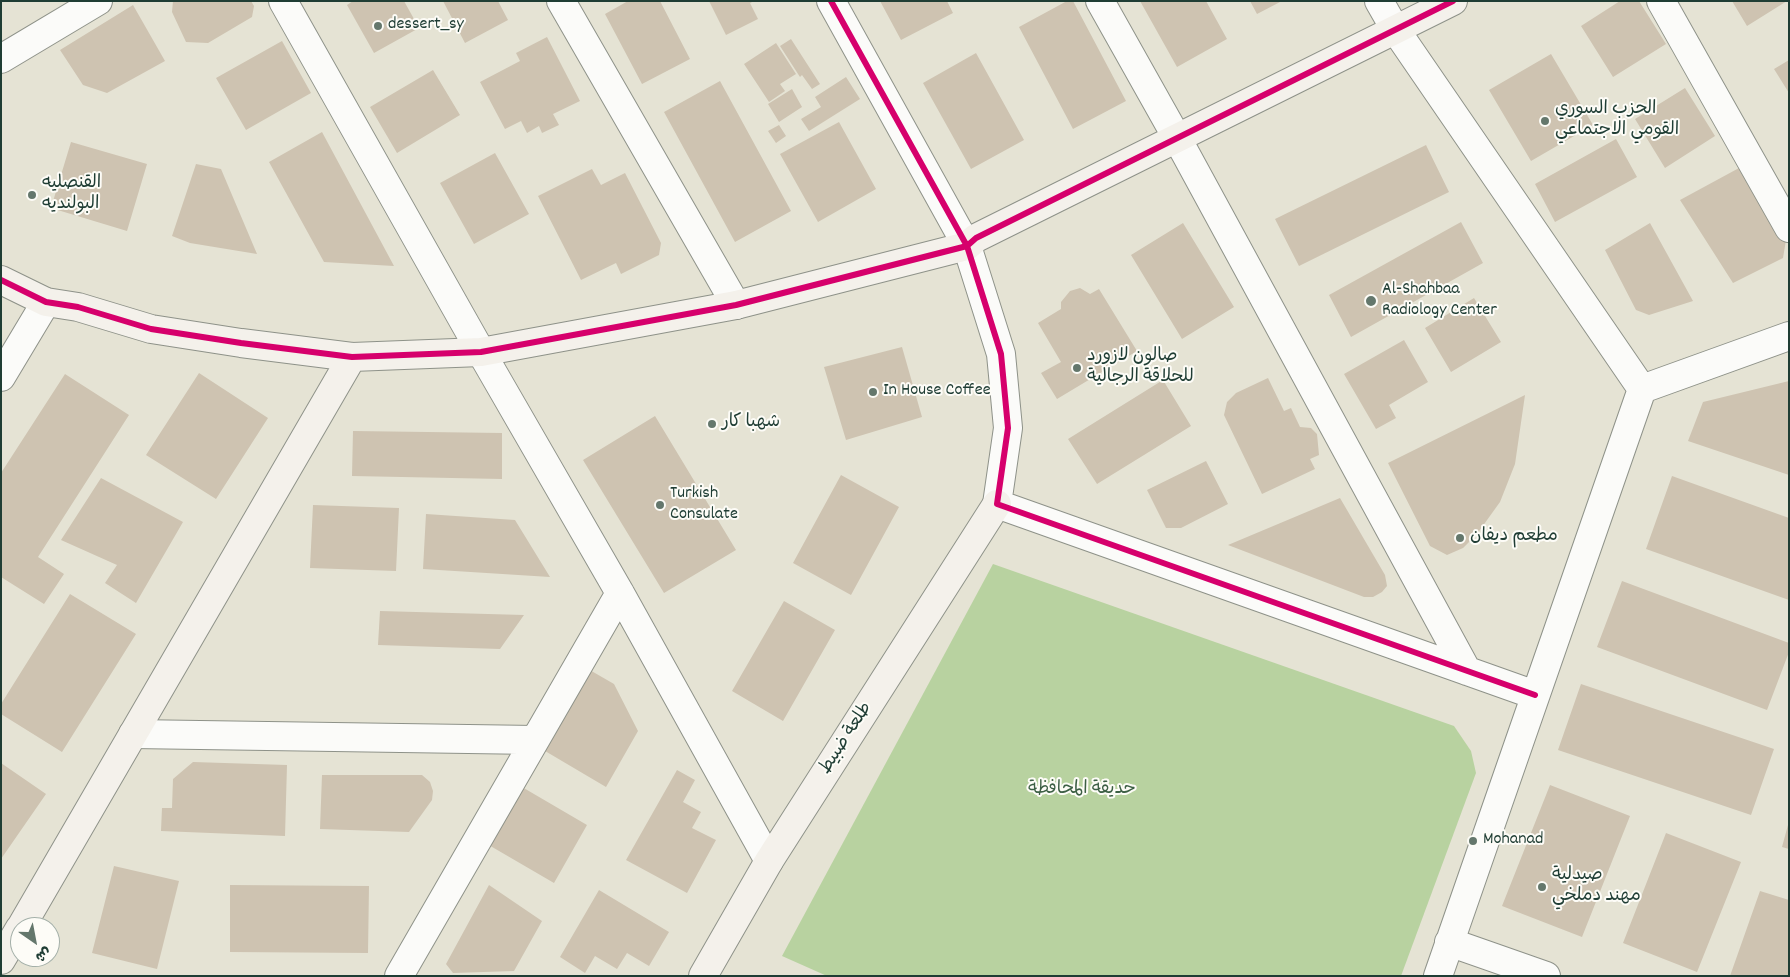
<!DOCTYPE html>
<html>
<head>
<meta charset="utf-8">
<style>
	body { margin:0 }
	#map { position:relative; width:1790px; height:977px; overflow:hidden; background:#e5e3d4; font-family:Dekko,"Playpen Sans Arabic",sans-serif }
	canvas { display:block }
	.frame { position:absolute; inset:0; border:2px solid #1f3d34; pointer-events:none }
	.north { position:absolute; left:10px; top:917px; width:50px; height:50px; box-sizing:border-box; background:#fdfcf7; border:1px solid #a4b0a9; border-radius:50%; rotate:147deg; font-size:14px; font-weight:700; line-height:20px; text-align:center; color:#1f3d34 }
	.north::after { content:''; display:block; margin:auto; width:18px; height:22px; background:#64776c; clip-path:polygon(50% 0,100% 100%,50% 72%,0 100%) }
</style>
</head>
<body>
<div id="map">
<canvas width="1790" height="977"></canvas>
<div class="frame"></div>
<div class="north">ش</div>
</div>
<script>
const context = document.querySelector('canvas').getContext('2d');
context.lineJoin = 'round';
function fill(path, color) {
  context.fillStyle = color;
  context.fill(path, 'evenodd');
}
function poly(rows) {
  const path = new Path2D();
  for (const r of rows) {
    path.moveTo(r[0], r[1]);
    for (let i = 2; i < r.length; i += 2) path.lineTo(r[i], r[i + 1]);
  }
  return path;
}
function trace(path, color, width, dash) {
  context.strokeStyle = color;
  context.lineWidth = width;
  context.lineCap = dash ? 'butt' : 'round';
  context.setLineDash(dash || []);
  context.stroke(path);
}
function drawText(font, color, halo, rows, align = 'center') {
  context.font = font + ' Dekko,"Playpen Sans Arabic",sans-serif';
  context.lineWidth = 4;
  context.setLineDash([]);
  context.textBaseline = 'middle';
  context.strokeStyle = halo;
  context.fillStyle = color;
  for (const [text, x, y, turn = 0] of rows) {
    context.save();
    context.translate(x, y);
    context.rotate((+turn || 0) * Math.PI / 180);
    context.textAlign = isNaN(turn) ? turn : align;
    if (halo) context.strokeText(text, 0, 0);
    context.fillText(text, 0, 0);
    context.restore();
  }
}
fill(poly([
	[993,564,1454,726,1471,751,1476,773,1401,976,827,976,782,956]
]), '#b8d2a0');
fill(poly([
	[173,1,251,1,254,6,252,17,208,43,186,42,172,12],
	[353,1,404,1,419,28,374,53,347,5],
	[443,1,498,1,508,20,465,43],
	[628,1,660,1,690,59,642,84,605,14],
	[709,1,754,1,750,3,758,19,726,35],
	[880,1,947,1,953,13,901,40],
	[1067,1,1073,1,1126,101,1073,129,1019,27],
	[1140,1,1206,1,1227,39,1177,67],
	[1250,1,1282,1,1257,14],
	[1620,1,1639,1,1666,44,1613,77,1581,26],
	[1732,1,1787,1,1747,26],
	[133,5,165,61,107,93,83,85,60,50],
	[547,37,580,101,553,114,559,125,542,133,539,126,527,133,521,121,505,129,480,82,520,61,516,53],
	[791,39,820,84,812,89,802,75,800,77,780,46],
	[282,41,311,93,246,130,216,78],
	[776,43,796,74,780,84,785,91,769,102,744,64],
	[976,53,1024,140,971,169,923,83],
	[1551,54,1593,125,1531,161,1489,90],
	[1789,60,1789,93,1774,69],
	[433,70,460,115,397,153,370,107],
	[846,77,860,99,809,131,801,119,821,107,815,97],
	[720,81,791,211,735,242,664,112],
	[1685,88,1715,136,1665,168,1635,119],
	[792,89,802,107,779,122,768,104],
	[839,122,876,189,818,222,780,154],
	[779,125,786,136,776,143,768,131],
	[322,132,394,266,324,262,269,162],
	[1616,139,1637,177,1555,222,1535,184],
	[71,142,147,164,127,231,51,208],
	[1426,145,1449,192,1299,266,1275,219],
	[495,153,529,214,474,244,440,183],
	[196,164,221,169,257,254,190,243,172,236],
	[1739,168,1786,240,1783,258,1733,283,1680,200],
	[592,169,601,185,625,173,661,243,659,255,621,274,616,263,581,280,538,196],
	[1461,222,1483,263,1351,337,1329,295],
	[1183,223,1234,307,1182,339,1131,255],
	[1650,223,1693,301,1649,315,1636,310,1605,250],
	[1080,288,1090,294,1099,289,1137,351,1057,399,1041,373,1061,362,1038,323,1061,309,1061,302,1070,291],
	[1474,298,1501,342,1451,372,1425,328],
	[1404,340,1428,382,1389,405,1396,418,1376,429,1344,374],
	[902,347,922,417,846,440,824,367],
	[199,373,268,418,216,499,146,455],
	[65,374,129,415,38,557,64,574,44,604,1,577,1,473],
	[1268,378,1284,411,1291,408,1300,427,1311,428,1317,434,1319,455,1310,459,1315,469,1262,494,1224,415,1227,402,1236,393],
	[1163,380,1191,426,1097,484,1068,439],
	[1789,381,1789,475,1688,441,1703,402],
	[1525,395,1515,464,1500,502,1477,534,1463,548,1447,555,1430,546,1388,463],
	[655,416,736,550,664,593,583,460],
	[353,431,502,433,502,479,352,476],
	[1206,461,1228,504,1181,528,1166,528,1147,490],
	[841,475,899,507,851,595,793,563],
	[1672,476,1789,518,1789,600,1646,549],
	[101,478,183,522,136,603,105,583,117,565,61,540],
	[1340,498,1385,575,1387,586,1382,592,1373,597,1364,597,1228,545],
	[313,505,399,508,396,571,310,568],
	[426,514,515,520,550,577,423,569],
	[1622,581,1789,643,1789,652,1767,710,1597,647],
	[70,594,136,634,62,752,1,714,1,704],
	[784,601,835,630,783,721,732,691],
	[380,611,524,615,500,649,378,645],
	[588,669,614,684,638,731,606,787,540,748],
	[1581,684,1774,749,1751,815,1558,750],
	[193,762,287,765,285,836,161,831,162,808,172,808,173,779],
	[1,763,46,794,1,859],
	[677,770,695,780,683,802,701,812,692,828,716,840,687,893,626,860],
	[322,775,422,775,430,782,433,791,432,800,409,832,320,829],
	[1550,785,1630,816,1582,937,1502,906],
	[522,787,587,825,554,883,487,844],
	[1788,825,1789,825,1789,849,1782,847],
	[1666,833,1741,862,1697,972,1623,943],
	[114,866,179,881,157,969,92,953],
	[230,885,369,886,368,953,230,952],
	[489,885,542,921,514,971,453,973,446,964],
	[599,890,669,932,649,966,627,953,617,969,595,956,585,973,560,957],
	[1760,891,1789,900,1789,976,1730,976]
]), '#cec3b1');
const street = poly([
	[283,1,481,352,620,593,769,861],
	[561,1,736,305],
	[831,1,967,246,1001,354,1008,428,997,504,1535,695],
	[1100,1,1177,138,1467,671],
	[1379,1,1395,29,1642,389,1789,336],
	[1661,1,1789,228],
	[1,59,98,1],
	[1,377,46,302],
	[133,734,535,740],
	[1449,942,1546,976],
	[399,976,620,593],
	[1438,976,1642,389]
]);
const secondary = poly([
	[1,280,46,302,78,307,151,329,241,343,352,357,481,352,736,305,967,246,976,238,1453,1],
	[21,927,352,357],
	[1,960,20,928],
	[703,976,769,861,997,504]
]);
trace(street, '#8e9289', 30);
trace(secondary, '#8e9289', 30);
trace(street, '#fbfbf9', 28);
trace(secondary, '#f4f1eb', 28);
trace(poly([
	[831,1,967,246,1001,354,1008,428,997,504,1535,695],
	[1,280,46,302,78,307,151,329,241,343,352,357,481,352,736,305,967,246,976,238,1453,1]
]), '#d6006c', 6);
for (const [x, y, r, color] of [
	[378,26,5,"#64776c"],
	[1545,121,5,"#64776c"],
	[32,195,5,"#64776c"],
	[1371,301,6,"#64776c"],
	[1077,368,5,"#64776c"],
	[873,392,5,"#64776c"],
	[712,424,5,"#64776c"],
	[660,505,5,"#64776c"],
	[1460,538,5,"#64776c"],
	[1473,841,5,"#64776c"],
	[1542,887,5,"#64776c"]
]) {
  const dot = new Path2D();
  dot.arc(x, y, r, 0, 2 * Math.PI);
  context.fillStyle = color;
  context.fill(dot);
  trace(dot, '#fdfcf7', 2);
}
drawText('18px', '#1f3d34', '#fdfcf7', [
	["dessert_sy",388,26],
	["الحزب السوري",1555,111],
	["القومي الاجتماعي",1555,132],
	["القنصليه",42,185],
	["البولنديه",42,206],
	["Al-Shahbaa",1382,291],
	["Radiology Center",1382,312],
	["صالون لازورد",1087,358],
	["للحلاقة الرجالية",1087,379],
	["In House Coffee",883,392],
	["شهبا كار",722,424],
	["Turkish",670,495],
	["Consulate",670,516],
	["مطعم ديفان",1470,538],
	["Mohanad",1483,841],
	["صيدلية",1552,877],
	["مهند دملخي",1552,898]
], 'left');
drawText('18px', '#1f3d34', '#fdfcf7', [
	["طلعة ضبيط",847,739,-57]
]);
drawText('18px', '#3c5f44', '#fdfcf7', [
	["حديقة المحافظة",1082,791]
]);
</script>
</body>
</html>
